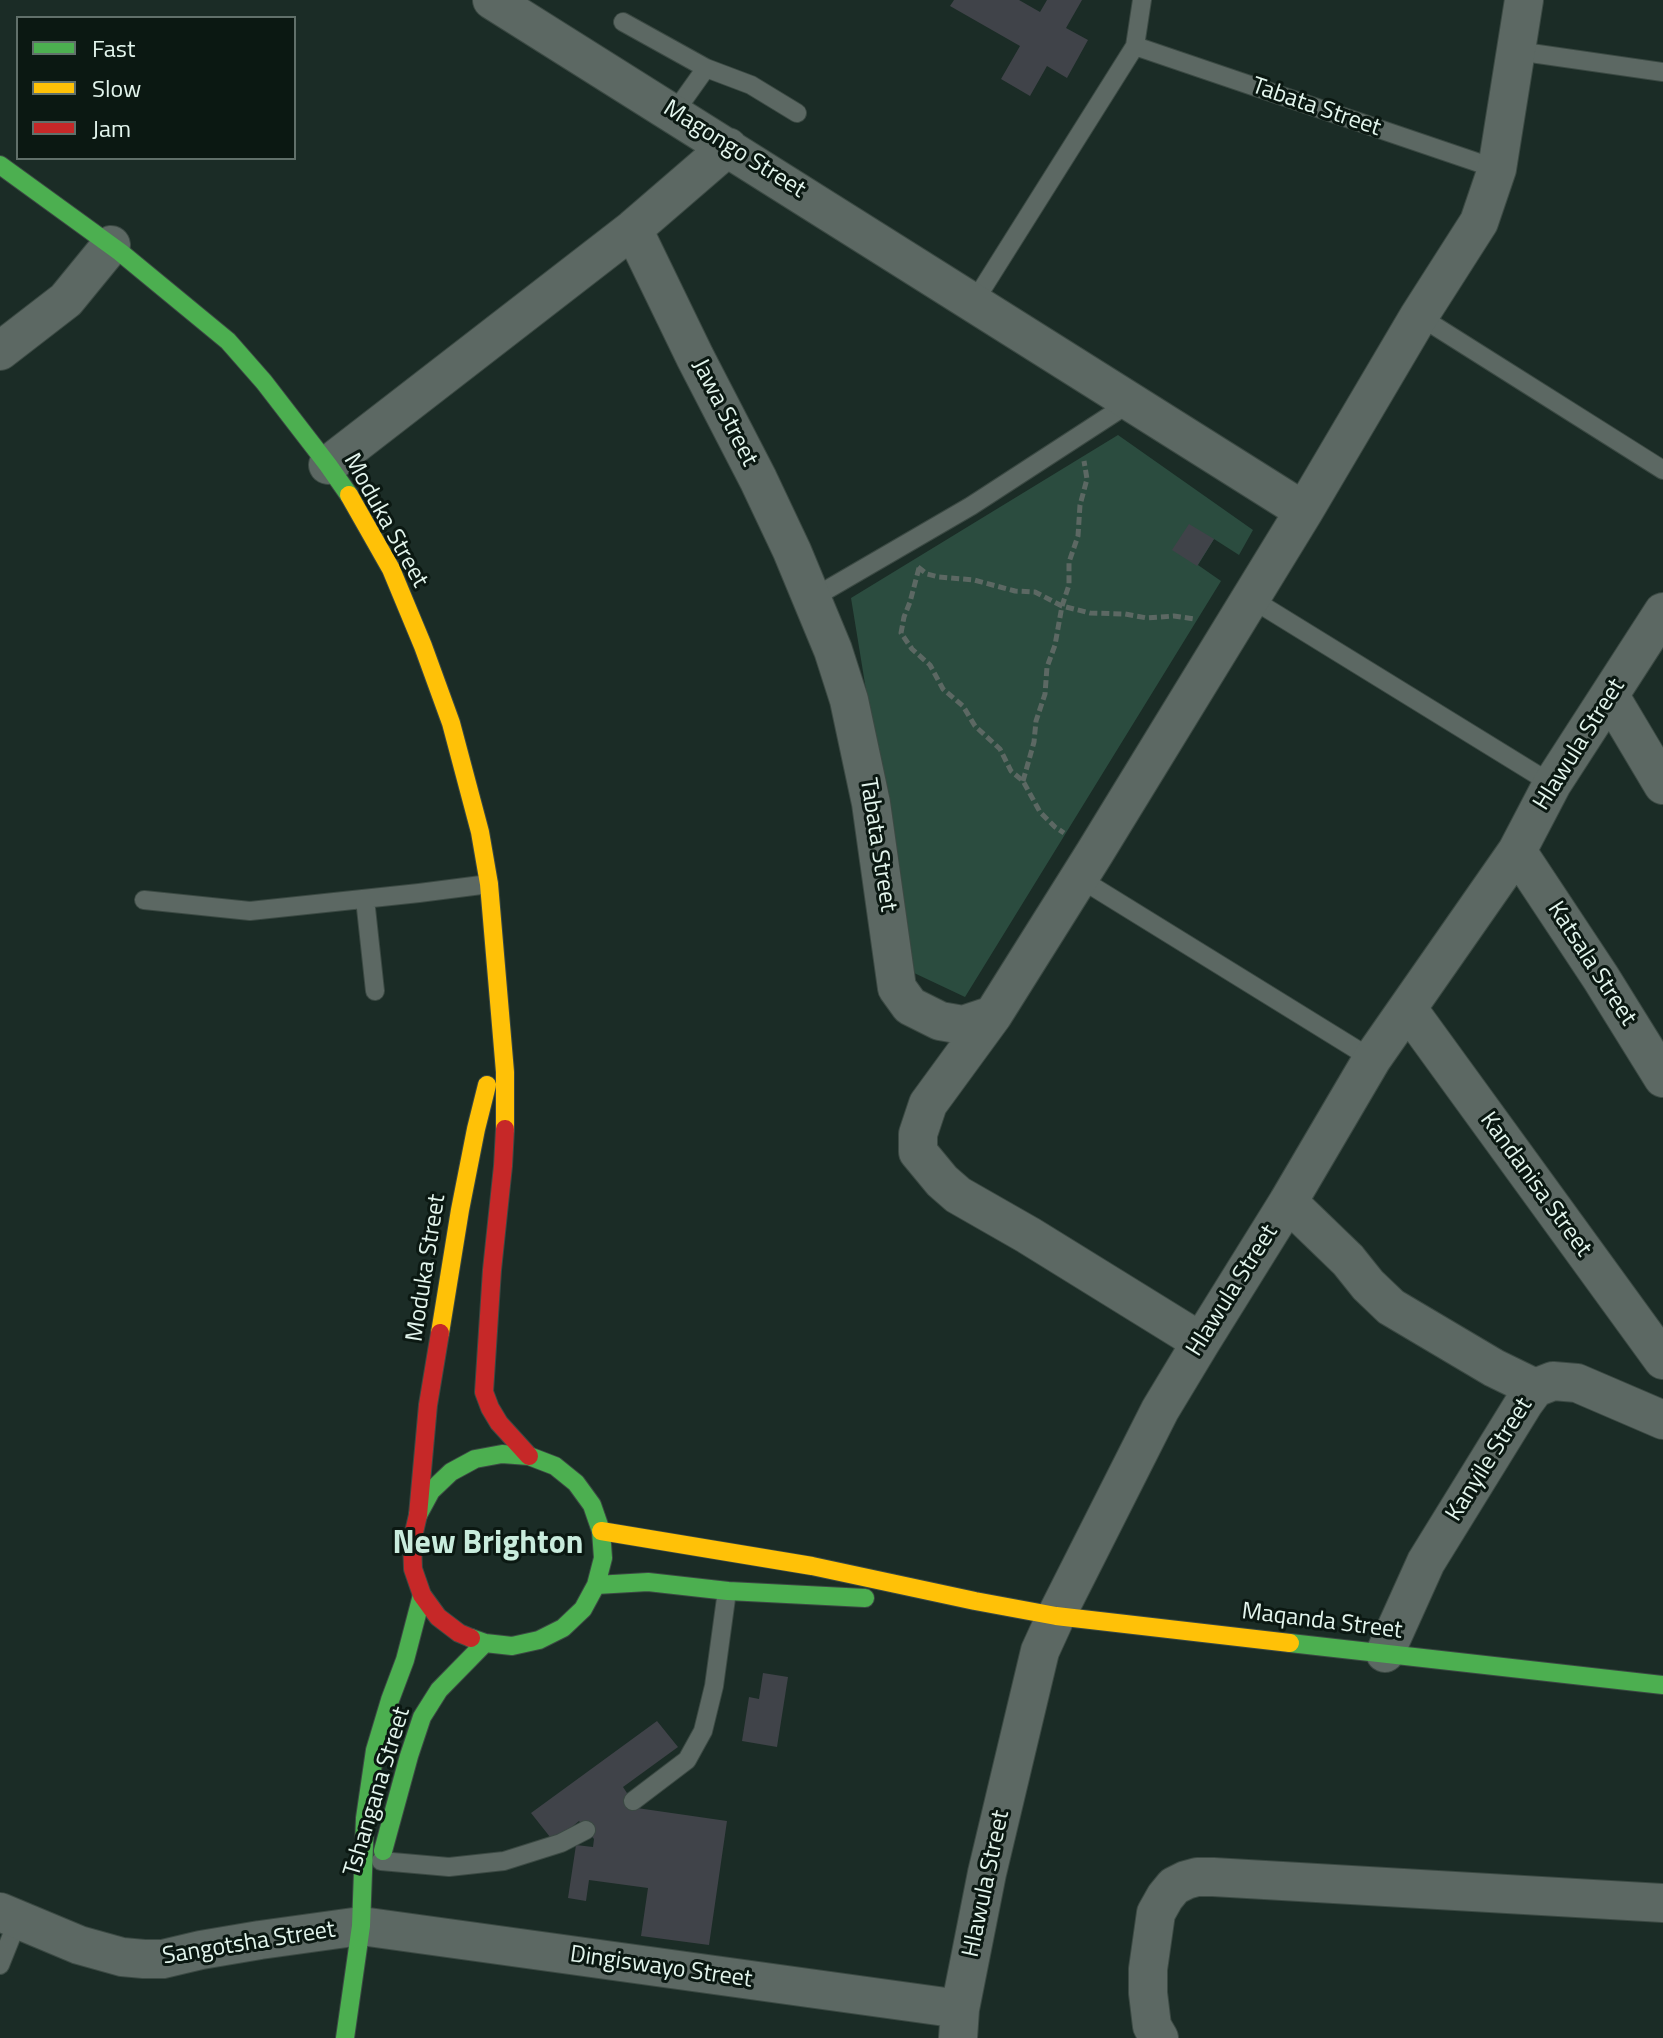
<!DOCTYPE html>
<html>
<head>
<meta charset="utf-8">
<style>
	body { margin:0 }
	#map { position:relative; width:1663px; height:2038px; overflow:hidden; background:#1b2c26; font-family:"Titillium Web",sans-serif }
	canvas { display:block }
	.legend { position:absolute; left:16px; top:16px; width:280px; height:144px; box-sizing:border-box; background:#0b1812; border:2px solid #61706a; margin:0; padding:10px 14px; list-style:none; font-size:24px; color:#e3f5ed }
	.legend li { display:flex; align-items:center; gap:16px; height:40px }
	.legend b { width:40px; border:2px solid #61706a }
</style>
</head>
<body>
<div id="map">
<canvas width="1663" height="2038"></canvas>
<ul class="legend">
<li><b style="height:10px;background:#4caf50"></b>Fast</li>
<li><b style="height:10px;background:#ffc107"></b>Slow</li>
<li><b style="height:10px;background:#c62828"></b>Jam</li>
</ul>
</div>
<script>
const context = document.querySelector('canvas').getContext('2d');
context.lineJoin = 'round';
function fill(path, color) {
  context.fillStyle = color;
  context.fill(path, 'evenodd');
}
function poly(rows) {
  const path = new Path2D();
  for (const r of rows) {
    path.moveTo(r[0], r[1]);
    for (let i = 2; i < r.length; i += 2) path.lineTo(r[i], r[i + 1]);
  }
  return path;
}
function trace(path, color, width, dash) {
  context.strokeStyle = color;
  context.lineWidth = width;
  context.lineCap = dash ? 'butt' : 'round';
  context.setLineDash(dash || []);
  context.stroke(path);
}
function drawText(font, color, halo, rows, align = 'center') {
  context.font = font + ' "Titillium Web",sans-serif';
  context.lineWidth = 6;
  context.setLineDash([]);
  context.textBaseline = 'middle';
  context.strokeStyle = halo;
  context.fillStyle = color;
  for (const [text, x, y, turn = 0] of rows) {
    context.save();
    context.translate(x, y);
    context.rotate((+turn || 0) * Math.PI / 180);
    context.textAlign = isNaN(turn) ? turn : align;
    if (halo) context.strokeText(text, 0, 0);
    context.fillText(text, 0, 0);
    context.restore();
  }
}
fill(poly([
	[1118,435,1253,530,1239,555,1214,539,1198,565,1221,581,965,997,912,972,851,598]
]), '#2b4c3f');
fill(poly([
	[954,0,1019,0,1040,12,1047,0,1082,0,1066,28,1088,40,1067,78,1047,66,1030,96,1001,79,1020,46,950,6],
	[1189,524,1214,539,1197,566,1172,550],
	[763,1673,788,1677,777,1747,742,1741,749,1697,759,1699],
	[657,1721,678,1747,623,1787,637,1808,727,1821,709,1945,641,1936,648,1888,589,1880,586,1901,568,1898,576,1845,593,1847,594,1839,579,1821,554,1842,531,1813]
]), '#404349');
const lane = poly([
	[623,22,706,68,751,85,797,113],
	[1135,46,1497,169],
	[1517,51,1663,72],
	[674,113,706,68],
	[974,302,1135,46,1142,0],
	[1419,316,1663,470],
	[1250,598,1552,784],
	[811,599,971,506,1131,402],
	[1079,878,1372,1059],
	[365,899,375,991],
	[144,900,250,911,419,893,489,884],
	[633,1801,687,1760,703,1731,714,1686,727,1591],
	[381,1861,449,1867,504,1861,561,1843,586,1830],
	[0,1965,18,1920]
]);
const street = poly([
	[492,0,1304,511],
	[633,229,695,357,758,479,792,551,833,650,849,700,871,803,897,988,910,1006,940,1021,963,1025,993,1015],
	[0,351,66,300,111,245],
	[328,465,633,229,728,147],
	[1610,696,1663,785],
	[1517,851,1601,978,1663,1078],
	[1408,1009,1663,1360],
	[1288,1202,1348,1260,1368,1285,1391,1307,1494,1368,1535,1388],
	[1201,1342,1028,1235,958,1195,942,1181,918,1152,918,1134,928,1104,993,1015,1094,854,1304,511,1419,316,1479,222,1497,169,1524,0],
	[1385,1653,1426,1562,1524,1403,1535,1388,1553,1381,1577,1383,1663,1420],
	[0,1912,79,1945,122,1957,144,1959,163,1959,201,1950,260,1940,361,1926,960,2009],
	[958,2038,960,2009,987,1873,1040,1651,1056,1616,1160,1410,1201,1342,1288,1202,1372,1059,1517,851,1552,784,1663,612],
	[1159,2038,1152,2026,1148,1993,1148,1969,1156,1913,1165,1897,1174,1886,1186,1880,1197,1877,1213,1877,1663,1903]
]);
const fast = poly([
	[0,165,120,252,228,341,264,382,328,465,349,495],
	[418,1515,431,1491,451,1472,475,1459,502,1454,529,1456,555,1466,576,1483,592,1505,601,1531,603,1558,596,1585,583,1609,563,1628,539,1640,512,1646,485,1643,471,1638],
	[596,1585,648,1582,728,1591,865,1598],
	[1290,1643,1663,1685],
	[383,1851,409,1756,422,1717,439,1690,485,1643],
	[345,2038,361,1926,365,1818,375,1750,390,1700,405,1660,422,1595]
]);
const slow = poly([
	[349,495,391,569,423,646,451,723,480,832,489,884,505,1072,505,1129],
	[440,1333,460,1210,476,1129,487,1085],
	[601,1531,812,1566,975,1601,1056,1616,1290,1643]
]);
const jam = poly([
	[505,1129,503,1166,492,1270,484,1392,490,1408,499,1423,529,1456],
	[440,1333,428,1405,418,1515,412,1541,413,1569,422,1595,438,1617,459,1633,471,1638]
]);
trace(lane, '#3b4943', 20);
trace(street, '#3b4943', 40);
trace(fast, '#3b4943', 20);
trace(slow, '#3b4943', 20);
trace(jam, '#3b4943', 20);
trace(poly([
	[918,567,927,574,939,577,974,580,1015,591,1035,592,1062,606,1090,613,1125,614,1147,618,1174,616,1195,619],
	[919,568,910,602,904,617,901,633,912,649,930,665,943,689,963,706,975,726,1000,749,1011,771,1023,781,1040,812,1055,827,1064,833],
	[1023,781,1034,742,1036,721,1045,694,1047,667,1055,645,1062,606,1069,585,1069,562,1078,536,1080,505,1087,479,1084,461]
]), '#5c6863', 5, [8, 4]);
trace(lane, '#5c6863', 18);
trace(street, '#5c6863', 38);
trace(fast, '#4caf50', 18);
trace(slow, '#ffc107', 18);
trace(jam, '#c62828', 18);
drawText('24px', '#e3f5ed', '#0b1812', [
	["Tabata Street",1316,108,19],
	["Magongo Street",734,150,32],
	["Jawa Street",724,413,63],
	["Moduka Street",385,521,61],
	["Hlawula Street",1580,745,-58],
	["Tabata Street",877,845,81],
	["Katsala Street",1591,964,57],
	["Kandanisa Street",1535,1185,54],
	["Moduka Street",427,1268,-81],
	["Hlawula Street",1233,1291,-58],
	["Kanyile Street",1490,1460,-58],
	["Maqanda Street",1322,1622,7],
	["Tshangana Street",378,1792,-73],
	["Hlawula Street",987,1884,-78],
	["Sangotsha Street",249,1944,-9],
	["Dingiswayo Street",661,1968,8]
]);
drawText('bold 32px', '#c9ecdd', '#0b1812', [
	["New Brighton",488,1545]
]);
</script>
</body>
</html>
